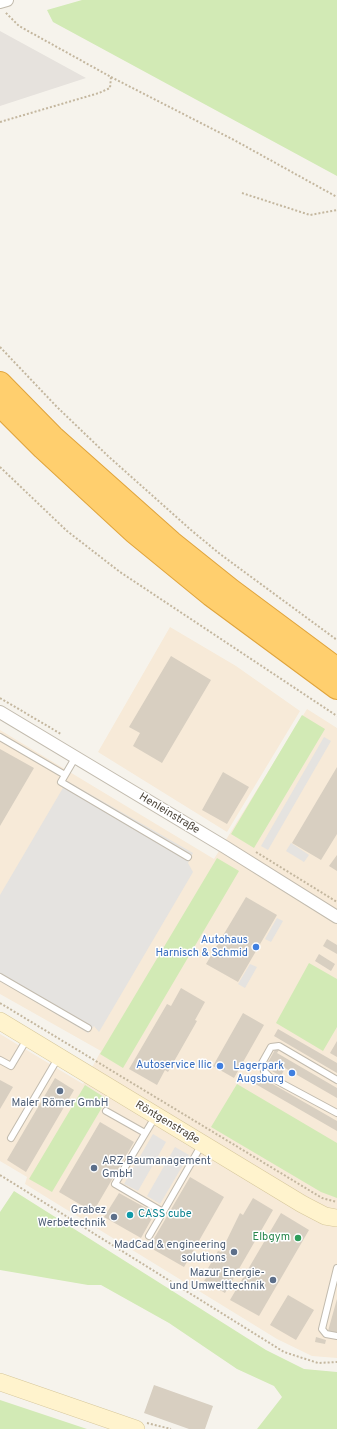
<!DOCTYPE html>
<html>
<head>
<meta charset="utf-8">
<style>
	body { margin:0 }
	canvas { display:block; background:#f6f3ec }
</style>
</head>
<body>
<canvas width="337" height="1429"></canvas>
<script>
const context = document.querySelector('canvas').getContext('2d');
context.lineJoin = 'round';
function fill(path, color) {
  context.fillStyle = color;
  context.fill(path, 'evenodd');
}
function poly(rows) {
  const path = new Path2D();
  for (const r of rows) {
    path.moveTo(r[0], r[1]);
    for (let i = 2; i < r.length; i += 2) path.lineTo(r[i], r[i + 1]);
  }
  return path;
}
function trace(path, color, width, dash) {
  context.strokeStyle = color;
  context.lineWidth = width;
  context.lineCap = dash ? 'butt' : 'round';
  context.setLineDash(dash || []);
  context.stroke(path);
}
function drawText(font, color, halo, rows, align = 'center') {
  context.font = font + ' Overpass,sans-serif';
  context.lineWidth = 3;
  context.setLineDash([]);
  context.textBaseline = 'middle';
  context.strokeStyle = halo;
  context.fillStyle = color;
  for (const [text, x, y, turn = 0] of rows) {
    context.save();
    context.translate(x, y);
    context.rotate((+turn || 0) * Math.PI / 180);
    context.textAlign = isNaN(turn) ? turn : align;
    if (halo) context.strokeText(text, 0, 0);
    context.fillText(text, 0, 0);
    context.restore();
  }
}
fill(poly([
	[170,627,236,666,300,711,227,832,98,752],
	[307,709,337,728,337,1358,312,1356,277,1339,25,1184,27,1177,0,1161,0,1034,83,1084,101,1051,0,994,0,730,214,859]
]), '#f7ead8');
fill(poly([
	[0,31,86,78,0,106]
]), '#e6e2dd');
fill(poly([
	[82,0,337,0,337,176,53,22,47,10],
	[302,715,325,729,254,848,231,834],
	[217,858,239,871,123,1068,100,1054],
	[309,963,337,979,337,1027,323,1051,276,1023],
	[237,1084,337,1143,337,1198,321,1192,211,1127],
	[85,1085,107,1099,52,1192,29,1179],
	[14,1191,266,1350,304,1369,337,1372,337,1429,257,1429,282,1397,274,1386,237,1369,169,1323,101,1285,88,1285,0,1270,0,1212],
	[0,1400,87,1429,0,1429]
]), '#d2eab5');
fill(poly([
	[324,737,331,741,268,850,261,846],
	[67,781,193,853,188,863,193,872,99,1032,94,1026,88,1033,0,981,0,895],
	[291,843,309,855,304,862,286,851],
	[277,918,283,921,271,942,265,939],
	[250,964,257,967,245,988,238,984],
	[153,1134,166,1142,138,1191,124,1184],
	[175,1147,189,1155,160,1204,147,1196]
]), '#e5e3e0');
fill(poly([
	[171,656,211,680,162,763,133,746,140,733,129,727],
	[0,749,34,768,0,826],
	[337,767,337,834,321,860,292,843],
	[223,772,249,787,227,824,202,810],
	[337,855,337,871,329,866],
	[246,897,277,915,238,982,206,964],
	[327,939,337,945,337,954,323,946],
	[319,954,335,964,331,971,315,961],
	[181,988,205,1002,195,1020,197,1021,168,1072,165,1070,157,1085,129,1069,167,1004,171,1006],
	[243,1013,264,1025,234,1078,213,1066],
	[278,1029,337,1063,337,1073,274,1036],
	[337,1041,337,1057,330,1053],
	[276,1048,279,1050,277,1053,337,1088,337,1098,285,1068,281,1076,268,1069,270,1066,267,1064],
	[257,1075,337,1121,337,1131,252,1082],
	[55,1078,74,1090,26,1172,7,1160],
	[0,1080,13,1087,0,1109],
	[100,1122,134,1142,93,1212,59,1192],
	[190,1177,224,1197,184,1267,149,1247],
	[119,1193,155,1213,141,1238,104,1217],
	[253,1198,273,1210,225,1293,204,1281,210,1272,207,1270,218,1251,221,1252,240,1213,243,1215],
	[281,1213,309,1230,259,1316,230,1300],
	[288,1295,314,1310,296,1340,270,1325],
	[337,1299,337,1333,328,1331],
	[316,1337,326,1340,325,1344,315,1342],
	[154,1385,213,1406,205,1429,189,1429,144,1413]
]), '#d8cfc1');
const lane = poly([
	[0,737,65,775],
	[75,758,61,782,188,857],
	[0,977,88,1028],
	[0,1060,11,1066,27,1039],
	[337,1080,279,1046,271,1047,262,1063,264,1071,270,1077,337,1113],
	[106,1111,145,1133],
	[155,1117,115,1184,163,1212,202,1144],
	[11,1138,58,1058],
	[149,1236,163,1212],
	[337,1268,322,1329,326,1334,337,1336]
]);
const street = poly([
	[0,2,7,0],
	[0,712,225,847,337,917]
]);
const secondary = poly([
	[0,1021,302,1204,325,1216,337,1218],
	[0,1382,136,1429]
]);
const highway = poly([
	[0,383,53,437,171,542,231,590,337,669],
	[0,405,43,448,134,532,211,595,337,688]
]);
trace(lane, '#c2bbae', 8);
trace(street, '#c2bbae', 14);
trace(secondary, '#d6c79b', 18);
trace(highway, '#e0a43c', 24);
trace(poly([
	[111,77,234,140,337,197],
	[0,122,99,93,110,88,111,77,19,26,5,12],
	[242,193,310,215,337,210],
	[0,347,57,407,108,456,191,530,220,554,337,640],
	[0,467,67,531,120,572,337,716],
	[0,698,61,734],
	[256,852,337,902],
	[0,1003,322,1198,337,1202],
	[0,1175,284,1352,318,1363,337,1362],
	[147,1423,171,1429]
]), '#c4b79f', 2, [2, 2]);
trace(lane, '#fff', 6);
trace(street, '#fff', 12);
trace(secondary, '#fff3cd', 17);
trace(highway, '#ffcf6e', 22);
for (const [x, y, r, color] of [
	[256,947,4,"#3f7fe0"],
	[220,1066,4,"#3f7fe0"],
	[292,1073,4,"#3f7fe0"],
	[60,1091,4,"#5c6f8a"],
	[94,1168,4,"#5c6f8a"],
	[130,1215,4,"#0f9aa8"],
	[114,1217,4,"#5c6f8a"],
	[298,1238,4,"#2e9e5b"],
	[234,1252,4,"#5c6f8a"],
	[273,1280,4,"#5c6f8a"]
]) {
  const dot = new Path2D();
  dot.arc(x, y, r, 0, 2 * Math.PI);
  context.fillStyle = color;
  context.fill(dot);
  trace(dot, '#fff', 1.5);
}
drawText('11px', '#4b4439', '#fff', [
	["Henleinstraße",169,814,31],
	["Röntgenstraße",167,1123,31]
]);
drawText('11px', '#366cbe', '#fff', [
	["Autohaus",248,941],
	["Harnisch & Schmid",248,954],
	["Autoservice Ilic",212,1066],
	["Lagerpark",284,1067],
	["Augsburg",284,1080]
], 'right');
drawText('11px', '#4e5e75', '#fff', [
	["Maler Römer GmbH",60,1104,"center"],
	["ARZ Baumanagement",102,1162,"left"],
	["GmbH",102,1175,"left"],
	["Grabez",106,1211],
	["Werbetechnik",106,1224],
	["MadCad & engineering",226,1246],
	["solutions",226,1259],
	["Mazur Energie-",265,1274],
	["und Umwelttechnik",265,1287]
], 'right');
drawText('11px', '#0d838f', '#fff', [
	["CASS cube",138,1215]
], 'left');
drawText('11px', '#27864d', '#fff', [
	["Elbgym",290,1238]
], 'right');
</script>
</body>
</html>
